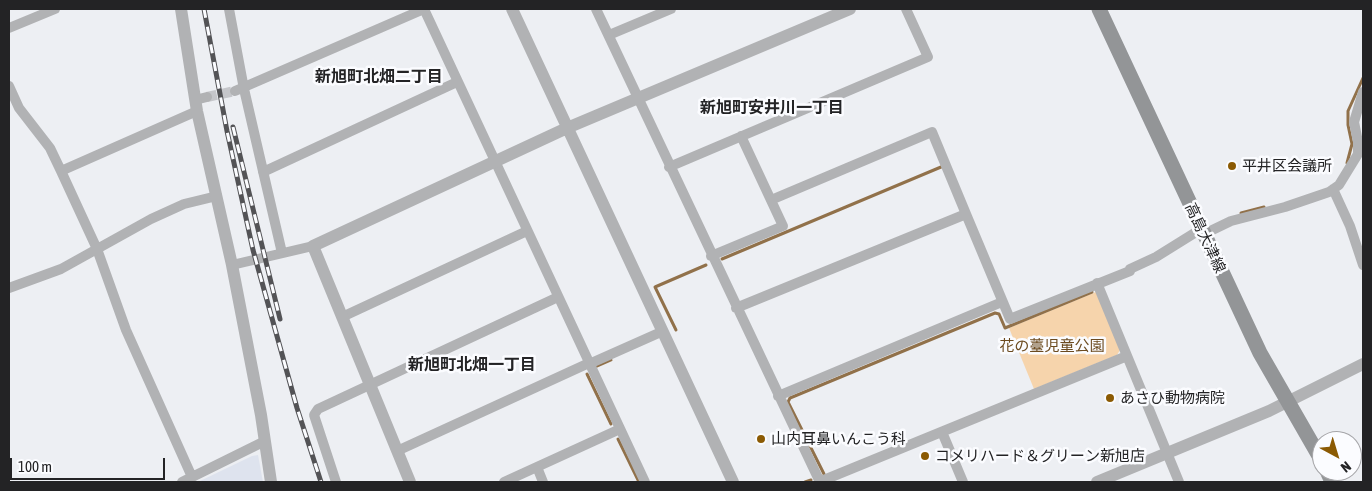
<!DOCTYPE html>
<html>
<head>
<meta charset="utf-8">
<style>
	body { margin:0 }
	#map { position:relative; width:1372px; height:491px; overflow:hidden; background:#edeff3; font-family:"Asap Condensed",sans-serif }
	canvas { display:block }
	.frame { position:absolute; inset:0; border:10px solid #232325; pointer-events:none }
	.north { position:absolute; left:1312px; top:431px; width:50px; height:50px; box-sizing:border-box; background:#fbfcff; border:1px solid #a5a5a8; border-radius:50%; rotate:141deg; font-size:14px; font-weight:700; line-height:20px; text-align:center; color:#232325 }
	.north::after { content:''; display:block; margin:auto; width:18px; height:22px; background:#8b5a03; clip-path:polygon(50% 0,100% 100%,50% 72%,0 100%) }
	.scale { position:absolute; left:10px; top:458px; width:155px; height:22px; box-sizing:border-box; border:2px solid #232325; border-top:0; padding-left:6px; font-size:15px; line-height:18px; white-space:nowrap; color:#232325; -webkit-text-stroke:4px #fbfcff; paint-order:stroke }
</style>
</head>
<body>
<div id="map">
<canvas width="1372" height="491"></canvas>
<div class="frame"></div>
<div class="north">N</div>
<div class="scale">100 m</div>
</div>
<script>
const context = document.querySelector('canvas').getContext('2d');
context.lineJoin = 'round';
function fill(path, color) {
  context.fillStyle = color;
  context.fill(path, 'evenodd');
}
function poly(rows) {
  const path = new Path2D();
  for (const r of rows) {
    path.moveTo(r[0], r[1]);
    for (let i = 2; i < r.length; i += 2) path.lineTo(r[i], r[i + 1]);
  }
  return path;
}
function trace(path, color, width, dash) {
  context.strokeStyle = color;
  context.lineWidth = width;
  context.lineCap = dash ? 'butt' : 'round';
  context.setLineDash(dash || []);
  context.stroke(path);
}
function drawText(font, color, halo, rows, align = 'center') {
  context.font = font + ' "Asap Condensed","Noto Sans JP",sans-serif';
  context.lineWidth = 5;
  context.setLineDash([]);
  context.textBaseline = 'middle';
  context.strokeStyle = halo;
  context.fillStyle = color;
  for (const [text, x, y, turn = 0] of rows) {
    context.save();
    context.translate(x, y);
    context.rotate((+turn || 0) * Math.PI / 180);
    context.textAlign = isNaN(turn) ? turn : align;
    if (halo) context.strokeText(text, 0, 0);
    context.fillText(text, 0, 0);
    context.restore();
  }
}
fill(poly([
	[258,455,263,482,198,482,252,456]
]), '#dee3ee');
fill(poly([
	[1096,292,1120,350,1117,355,1034,389,1009,328]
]), '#f6d4ac');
trace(poly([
	[1347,163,1352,144,1348,125,1348,111,1363,78],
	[1241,213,1264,207],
	[722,259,941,167],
	[676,330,655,287,706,265],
	[595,367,611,360],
	[587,374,611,424],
	[618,439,639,482],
	[824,474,788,402,790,398,995,313,999,314,1005,328,1092,292],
	[805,482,811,480]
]), '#91714a', 3);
trace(poly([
	[207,97,235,91]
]), '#c5c6ca', 10, [10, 5]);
trace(poly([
	[229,9,244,89,282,253],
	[424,9,645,482],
	[596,9,820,482],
	[9,28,55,9],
	[609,35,671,9],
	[9,86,19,108,50,148,61,171,97,249,126,330,192,477],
	[235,91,424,9],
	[195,100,207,97],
	[669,167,928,57,906,9],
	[61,171,197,111],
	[263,172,457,82],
	[1333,189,1350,226,1363,265],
	[771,200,932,132,966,214],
	[1204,234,1231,221,1285,207,1329,192,1339,185,1358,154,1358,142,1354,122,1363,92],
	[711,256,783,226,741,136],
	[232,265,313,246],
	[1097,283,1179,482],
	[9,288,61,269,151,219,184,204,217,196],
	[736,308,966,214,1010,319,1130,271,1130,269,1156,257,1201,229],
	[342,317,527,231],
	[589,364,661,332],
	[778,396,1002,302],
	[942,432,963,482],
	[397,451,589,363],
	[537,467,543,482],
	[182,482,265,441],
	[336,482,314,415,318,409,558,297],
	[504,482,620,429],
	[819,482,1127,356]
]), '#b1b2b4', 10);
trace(poly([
	[181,9,197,111,232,265,261,415,271,482],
	[512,9,733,482],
	[410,482,313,246,567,128,850,9],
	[1097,482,1269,411,1363,364]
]), '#b1b2b4', 12);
trace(poly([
	[1099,9,1260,353,1322,461],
	[1327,471,1332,482]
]), '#939597', 15);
const rail = poly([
	[204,9,227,131,253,250,297,408,321,482],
	[233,127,280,319]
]);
trace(rail, '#535356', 5);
trace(rail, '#fbfcff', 3, [9]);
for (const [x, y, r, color] of [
	[1232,166,5,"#8b5a03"],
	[1110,398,5,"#8b5a03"],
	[761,439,5,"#8b5a03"],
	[925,456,5,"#8b5a03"]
]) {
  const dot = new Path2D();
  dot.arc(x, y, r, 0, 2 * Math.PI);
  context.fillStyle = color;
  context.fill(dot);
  trace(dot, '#fbfcff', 2);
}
drawText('15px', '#232325', '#fbfcff', [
	["平井区会議所",1242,166],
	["あさひ動物病院",1120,398],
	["山内耳鼻いんこう科",771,439],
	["コメリハード＆グリーン新旭店",935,456]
], 'left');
drawText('15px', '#232325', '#fbfcff', [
	["高島大津線",1205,238,65]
]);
drawText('15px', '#6c4b20', '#fbfcff', [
	["花の薹児童公園",1052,346]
]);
drawText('bold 16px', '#232325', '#fbfcff', [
	["新旭町北畑二丁目",379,77],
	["新旭町安井川一丁目",772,108],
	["新旭町北畑一丁目",472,365]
]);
</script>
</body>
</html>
